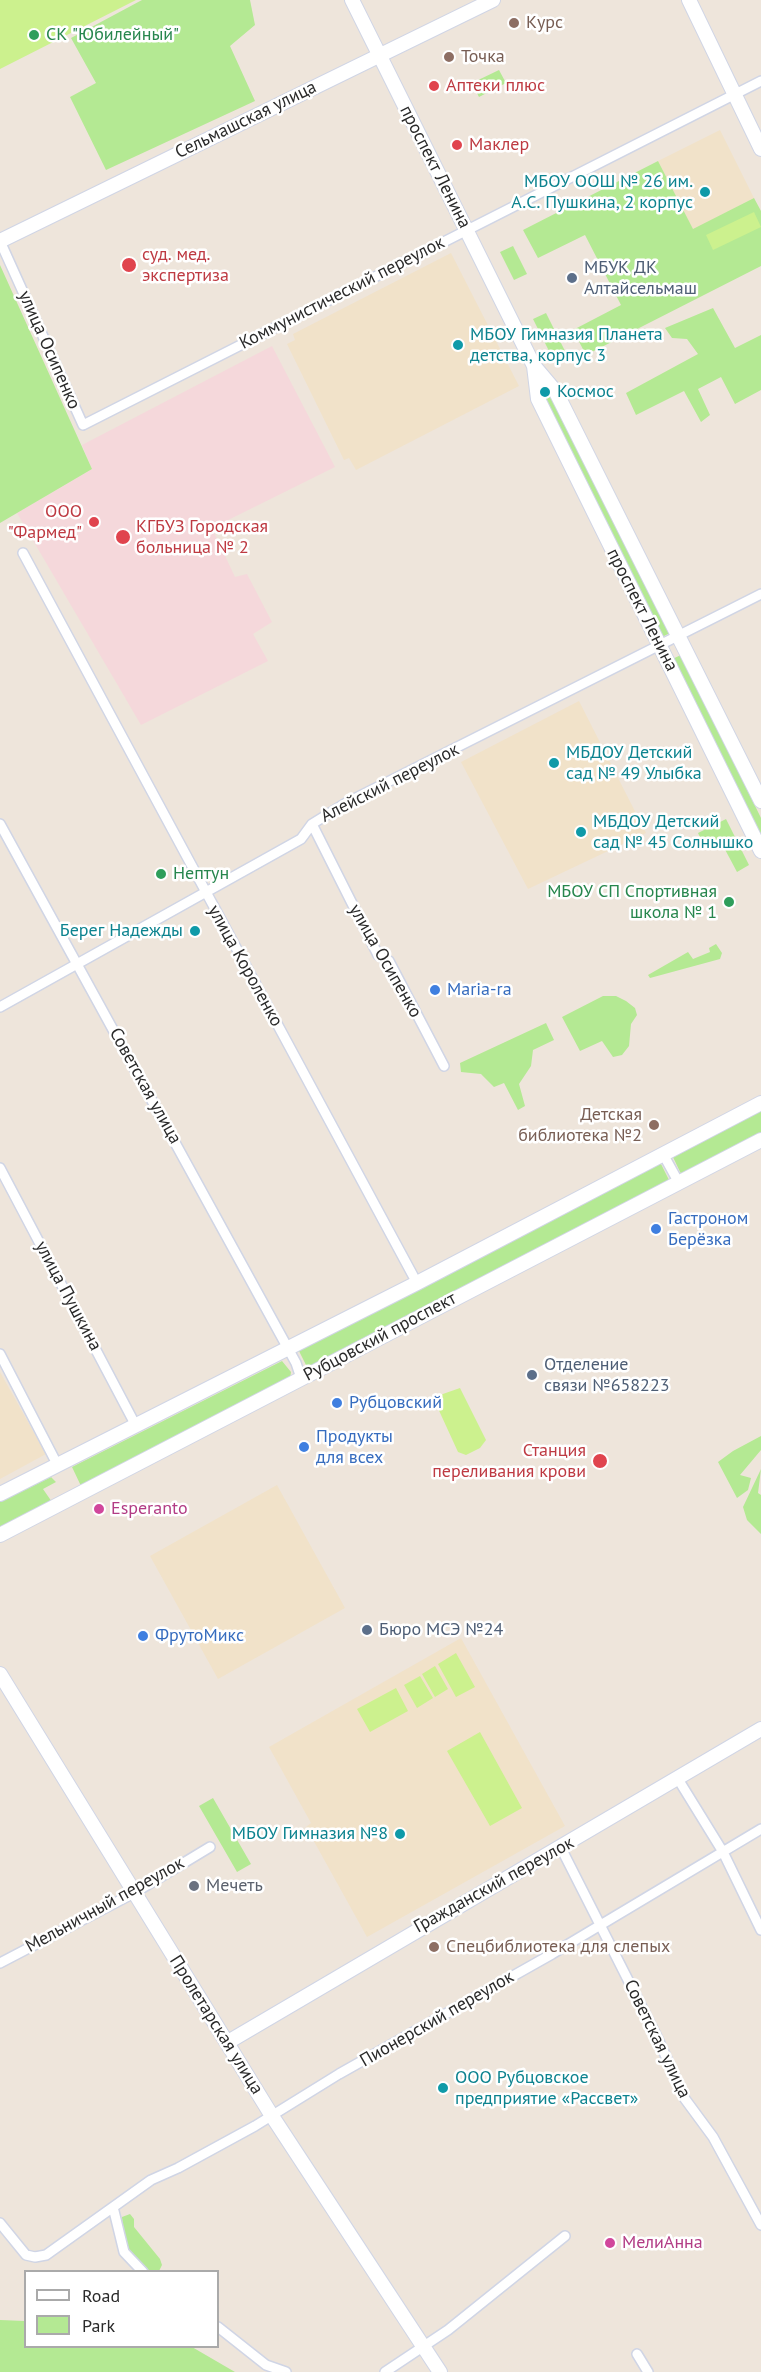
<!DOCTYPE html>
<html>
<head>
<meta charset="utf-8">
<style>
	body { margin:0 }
	#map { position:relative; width:761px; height:2372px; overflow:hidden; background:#eee5db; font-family:"PT Sans",sans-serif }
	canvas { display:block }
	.legend { position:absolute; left:24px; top:2270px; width:195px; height:78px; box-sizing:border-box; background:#fff; border:2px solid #aaa; margin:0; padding:8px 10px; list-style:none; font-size:18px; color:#2a2a2a }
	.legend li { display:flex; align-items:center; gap:12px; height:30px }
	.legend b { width:30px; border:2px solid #aaa }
</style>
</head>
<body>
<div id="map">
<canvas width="761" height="2372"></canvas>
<ul class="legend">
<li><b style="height:8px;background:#fff"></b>Road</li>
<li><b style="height:16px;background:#b4e993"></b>Park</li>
</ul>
</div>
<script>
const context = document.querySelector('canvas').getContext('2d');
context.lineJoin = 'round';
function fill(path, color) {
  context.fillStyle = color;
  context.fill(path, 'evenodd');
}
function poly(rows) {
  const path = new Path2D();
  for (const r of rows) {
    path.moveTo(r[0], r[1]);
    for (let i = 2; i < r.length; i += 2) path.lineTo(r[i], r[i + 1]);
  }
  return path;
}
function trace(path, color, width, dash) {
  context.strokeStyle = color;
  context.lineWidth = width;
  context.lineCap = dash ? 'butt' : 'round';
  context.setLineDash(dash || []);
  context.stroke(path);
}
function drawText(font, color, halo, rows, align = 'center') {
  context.font = font + ' "PT Sans",sans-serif';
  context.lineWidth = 5;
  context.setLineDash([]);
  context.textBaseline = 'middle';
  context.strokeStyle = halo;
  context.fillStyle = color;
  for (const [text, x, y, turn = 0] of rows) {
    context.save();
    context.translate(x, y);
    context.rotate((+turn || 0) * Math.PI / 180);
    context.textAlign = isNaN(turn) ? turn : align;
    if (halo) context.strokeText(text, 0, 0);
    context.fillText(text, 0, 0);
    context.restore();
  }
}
fill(poly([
	[720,130,754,198,693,230,658,161],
	[451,253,519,386,356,470,349,458,344,460,287,344,295,340,293,334],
	[579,701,646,833,528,889,461,762],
	[0,1372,46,1454,0,1479],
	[277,1485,345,1608,218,1679,150,1556],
	[461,1638,565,1826,367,1937,306,1827,311,1823,269,1747]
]), '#f1e2c9');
fill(poly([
	[272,346,335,467,212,528,235,577,247,574,272,622,253,634,268,661,141,725,17,513,92,469,82,445]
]), '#f5d8db');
fill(poly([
	[142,0,250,0,255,25,230,46,255,101,106,170,70,97,96,83,71,38],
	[499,70,506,83,479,97,472,83],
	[658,161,693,229,754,198,761,211,761,266,586,355,573,330,621,305,585,235,538,258,523,230],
	[513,246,527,274,514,280,500,252],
	[0,265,92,469,0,523],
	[713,308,735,348,761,335,761,390,735,404,721,377,698,389,710,415,701,422,684,391,636,415,626,393,698,354,687,339,672,338,665,328],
	[546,313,569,359,556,365,533,319],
	[547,389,672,632,660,638,541,391],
	[681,655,761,818,761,841,670,660],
	[726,819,749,865,737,872,721,842,704,846,698,833],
	[716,944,722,953,720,959,650,978,648,975,688,952,693,959,710,952,709,948],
	[603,996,616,996,626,1001,635,1008,637,1015,631,1024,629,1046,622,1055,613,1057,602,1041,580,1051,562,1017],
	[546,1023,554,1040,533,1050,531,1066,519,1084,525,1106,518,1110,504,1083,494,1087,481,1074,461,1072,460,1063],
	[761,1107,761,1135,682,1176,672,1155],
	[660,1162,670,1182,309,1371,299,1351],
	[282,1361,291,1372,290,1379,81,1486,72,1467],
	[761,1436,761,1450,740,1475,751,1478,748,1490,737,1498,718,1462,733,1451],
	[761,1469,758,1493,761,1495,761,1534,747,1520,743,1507],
	[51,1477,56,1482,43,1489,52,1502,0,1531,0,1502],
	[213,1798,251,1864,237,1872,199,1806],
	[130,2214,134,2219,134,2227,160,2259,162,2265,159,2271,150,2271,133,2257,124,2244,122,2217],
	[0,2320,25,2321,26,2346,192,2347,235,2372,0,2372]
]), '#b4e993');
fill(poly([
	[0,0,136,0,0,69],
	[754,212,761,227,713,250,706,235],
	[460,1388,486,1440,480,1448,466,1455,458,1452,436,1404,440,1395],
	[456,1653,475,1687,456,1697,438,1664],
	[435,1666,448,1689,435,1697,422,1674],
	[420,1676,433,1698,417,1708,404,1685],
	[396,1688,408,1711,370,1732,357,1709],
	[480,1732,522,1808,490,1826,447,1751]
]), '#ccf18e');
const street = poly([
	[0,241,83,425,761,81],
	[23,553,417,1283],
	[0,824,296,1363,301,1378],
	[312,824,378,955,389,961,444,1066],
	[0,1007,301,839,312,824,346,803,761,594],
	[663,1154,679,1183],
	[0,1168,135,1424],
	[0,1354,57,1464],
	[678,1779,723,1852,761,1930],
	[561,1848,658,2039,685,2099,713,2137,761,2225],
	[0,1963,134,1893,210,1847],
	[113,2207,124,2252,143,2272],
	[0,2223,26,2255,35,2257,46,2255,151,2180,178,2168,255,2126,339,2074,552,1954,761,1829],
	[218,2327,266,2365,286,2372],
	[637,2354,648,2372],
	[385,2372,448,2330,565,2236]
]);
const secondary = poly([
	[352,0,534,366,556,392,761,801],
	[689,0,761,149],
	[0,241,493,0],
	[534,366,538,399,761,851],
	[0,1494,417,1283,761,1103],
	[0,1535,761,1140],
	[0,1674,272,2116,440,2372],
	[228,2042,761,1729]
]);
trace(street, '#d0d5e5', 12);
trace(secondary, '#d0d5e5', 16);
trace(street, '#fff', 9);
trace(secondary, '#fff', 14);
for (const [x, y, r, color] of [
	[514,23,6,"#8d6e63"],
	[34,35,6,"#2e9e5b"],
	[449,57,6,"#8d6e63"],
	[434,86,6,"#e0444e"],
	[457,145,6,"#e0444e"],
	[705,192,6,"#0f9aa8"],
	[129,265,8,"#e0444e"],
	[572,278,6,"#5c6f8a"],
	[458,345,6,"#0f9aa8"],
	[545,392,6,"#0f9aa8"],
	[94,522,6,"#e0444e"],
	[123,537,8,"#e0444e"],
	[554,763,6,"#0f9aa8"],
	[581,832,6,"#0f9aa8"],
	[161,874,6,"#2e9e5b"],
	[729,902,6,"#2e9e5b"],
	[195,931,6,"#0f9aa8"],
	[435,990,6,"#3f7fe0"],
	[654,1125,6,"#8d6e63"],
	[656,1229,6,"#3f7fe0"],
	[532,1375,6,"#5c6f8a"],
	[337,1403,6,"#3f7fe0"],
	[304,1447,6,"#3f7fe0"],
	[600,1461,8,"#e0444e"],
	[99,1509,6,"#d1479c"],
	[367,1630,6,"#5c6f8a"],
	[143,1636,6,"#3f7fe0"],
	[400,1834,6,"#0f9aa8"],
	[194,1886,6,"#6b7280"],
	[434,1947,6,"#8d6e63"],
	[443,2088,6,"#0f9aa8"],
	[610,2243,6,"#d1479c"]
]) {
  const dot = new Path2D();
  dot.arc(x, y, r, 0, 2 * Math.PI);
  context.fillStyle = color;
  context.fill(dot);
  trace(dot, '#fff', 2);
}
drawText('18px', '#785e54', '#fff', [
	["Курс",526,23],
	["Точка",461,57],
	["Детская",642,1115,"right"],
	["библиотека №2",642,1136,"right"],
	["Спецбиблиотека для слепых",446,1947]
], 'left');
drawText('18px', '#27864d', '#fff', [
	["СК \"Юбилейный\"",46,35],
	["Нептун",173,874],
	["МБОУ СП Спортивная",717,892,"right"],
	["школа № 1",717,913,"right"]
], 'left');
drawText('18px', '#be3a42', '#fff', [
	["Аптеки плюс",446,86],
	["Маклер",469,145],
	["суд. мед.",142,255],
	["экспертиза",142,276],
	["ООО",82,512,"right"],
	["\"Фармед\"",82,533,"right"],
	["КГБУЗ Городская",136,527],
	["больница № 2",136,548],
	["Станция",586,1451,"right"],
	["переливания крови",586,1472,"right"]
], 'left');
drawText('18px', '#2a2a2a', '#fff', [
	["Сельмашская улица",246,120,-26],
	["проспект Ленина",435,167,63],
	["Коммунистический переулок",342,293,-27],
	["улица Осипенко",49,350,66],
	["проспект Ленина",642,610,63],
	["Алейский переулок",390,783,-27],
	["улица Осипенко",385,961,60],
	["улица Короленко",245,966,61],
	["Советская улица",145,1086,61],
	["улица Пушкина",68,1296,62],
	["Рубцовский проспект",380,1337,-28],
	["Гражданский переулок",494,1885,-29],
	["Мельничный переулок",105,1905,-29],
	["Пионерский переулок",437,2019,-30],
	["Пролетарская улица",216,2025,58],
	["Советская улица",657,2039,64]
]);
drawText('18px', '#0d838f', '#fff', [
	["МБОУ ООШ № 26 им.",693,182,"right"],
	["А.С. Пушкина, 2 корпус",693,203,"right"],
	["МБОУ Гимназия Планета",470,335],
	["детства, корпус 3",470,356],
	["Космос",557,392],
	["МБДОУ Детский",566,753],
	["сад № 49 Улыбка",566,774],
	["МБДОУ Детский",593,822],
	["сад № 45 Солнышко",593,843],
	["Берег Надежды",183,931,"right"],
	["МБОУ Гимназия №8",388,1834,"right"],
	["ООО Рубцовское",455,2078],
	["предприятие «Рассвет»",455,2099]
], 'left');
drawText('18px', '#4e5e75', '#fff', [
	["МБУК ДК",584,268],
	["Алтайсельмаш",584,289],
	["Отделение",544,1365],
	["связи №658223",544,1386],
	["Бюро МСЭ №24",379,1630]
], 'left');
drawText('18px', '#366cbe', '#fff', [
	["Maria-ra",447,990],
	["Гастроном",668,1219],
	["Берёзка",668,1240],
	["Рубцовский",349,1403],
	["Продукты",316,1437],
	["для всех",316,1458],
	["ФрутоМикс",155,1636]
], 'left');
drawText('18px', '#b23c85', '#fff', [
	["Esperanto",111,1509],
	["МелиАнна",622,2243]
], 'left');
drawText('18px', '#5b616d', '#fff', [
	["Мечеть",206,1886]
], 'left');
</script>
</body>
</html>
